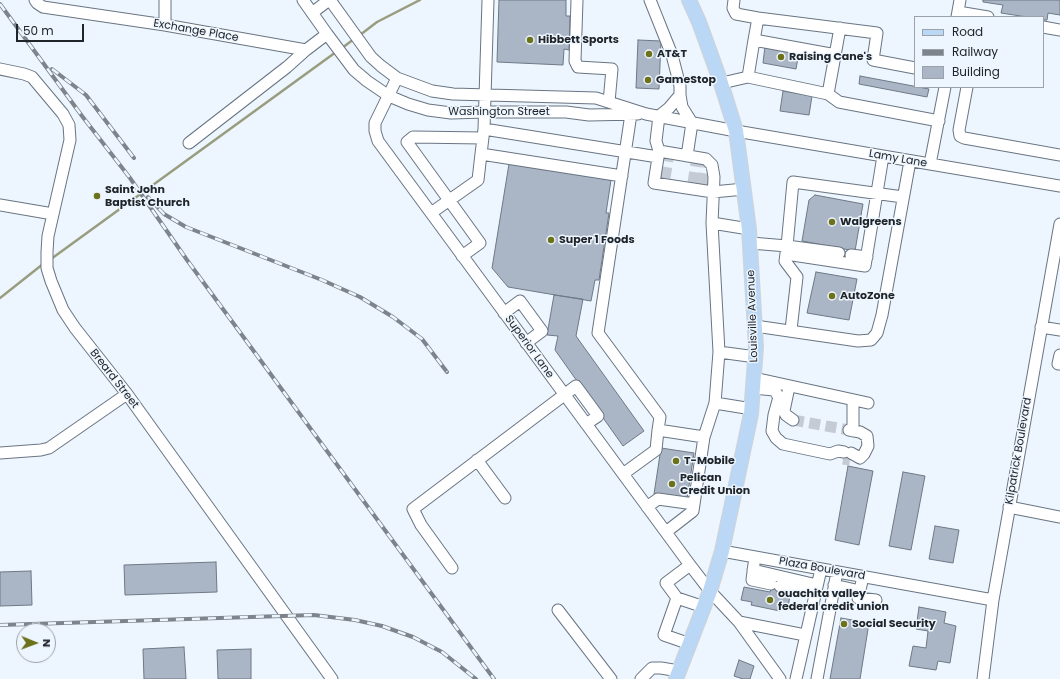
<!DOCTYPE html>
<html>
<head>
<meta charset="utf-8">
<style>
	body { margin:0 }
	#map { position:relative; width:1060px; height:679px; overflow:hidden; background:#edf5fe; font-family:Poppins,sans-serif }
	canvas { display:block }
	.legend { position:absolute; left:914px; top:16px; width:130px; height:72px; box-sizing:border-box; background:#edf5fe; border:1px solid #9ba2a9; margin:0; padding:5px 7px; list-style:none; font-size:12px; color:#20252a }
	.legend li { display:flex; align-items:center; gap:8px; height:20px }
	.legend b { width:20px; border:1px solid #9ba2a9 }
	.north { position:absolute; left:16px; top:623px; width:40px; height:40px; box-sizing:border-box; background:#edf5fe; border:1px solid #9ba2a9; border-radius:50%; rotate:91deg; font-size:11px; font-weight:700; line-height:16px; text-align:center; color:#20252a }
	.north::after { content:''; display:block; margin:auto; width:14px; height:18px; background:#6c721a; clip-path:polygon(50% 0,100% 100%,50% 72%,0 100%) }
	.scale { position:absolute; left:16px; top:24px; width:68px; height:18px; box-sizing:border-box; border:2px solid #20252a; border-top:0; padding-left:5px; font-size:12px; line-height:14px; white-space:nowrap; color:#20252a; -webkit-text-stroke:3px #edf5fe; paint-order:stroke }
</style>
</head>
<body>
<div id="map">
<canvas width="1060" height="679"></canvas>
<ul class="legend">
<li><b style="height:5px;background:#bad7f5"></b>Road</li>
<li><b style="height:5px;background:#7d848b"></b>Railway</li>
<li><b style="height:11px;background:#aab6c5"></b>Building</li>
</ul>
<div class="north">N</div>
<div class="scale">50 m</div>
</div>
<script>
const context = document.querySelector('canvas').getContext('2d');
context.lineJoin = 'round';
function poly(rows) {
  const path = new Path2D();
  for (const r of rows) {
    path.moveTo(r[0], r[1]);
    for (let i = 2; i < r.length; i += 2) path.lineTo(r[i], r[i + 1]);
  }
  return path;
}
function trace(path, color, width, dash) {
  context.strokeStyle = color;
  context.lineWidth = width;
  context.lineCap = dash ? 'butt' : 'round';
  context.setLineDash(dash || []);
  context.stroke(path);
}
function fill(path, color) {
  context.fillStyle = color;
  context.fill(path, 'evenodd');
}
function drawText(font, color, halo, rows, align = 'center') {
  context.font = font + ' Poppins,sans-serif';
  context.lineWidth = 3;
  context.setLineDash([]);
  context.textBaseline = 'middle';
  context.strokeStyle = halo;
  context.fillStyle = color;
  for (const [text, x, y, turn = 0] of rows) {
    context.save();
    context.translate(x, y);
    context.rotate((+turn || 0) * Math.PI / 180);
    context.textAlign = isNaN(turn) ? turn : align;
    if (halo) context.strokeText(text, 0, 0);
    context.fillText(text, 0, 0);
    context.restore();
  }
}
trace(poly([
	[360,35,377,22,420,0],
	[342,48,354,39],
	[51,259,336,52],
	[0,298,43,264]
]), '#999d7f', 2.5);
const building = poly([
	[499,0,566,0,566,16,570,16,569,50,564,49,563,65,497,62,499,0],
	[983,0,1060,0,1060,15,1048,13,1047,20,1043,20,1043,17,1027,17,1001,13,1003,5,983,2,983,0],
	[638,40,661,41,659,89,636,88,638,40],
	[765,46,799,52,796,69,763,63,765,46],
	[860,76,929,89,927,97,859,84,860,76],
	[783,91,812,96,809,115,780,111,783,91],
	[509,164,611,180,606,213,609,213,599,280,595,280,591,301,508,287,492,268,509,164],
	[815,195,863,204,855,251,802,241,809,200,815,195],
	[816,272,857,279,849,320,807,313,816,272],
	[554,295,583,299,576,336,644,431,623,446,555,350,558,336,547,335,554,295],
	[661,448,694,453,687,499,654,494,661,448],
	[848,466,873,471,859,545,835,540,848,466],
	[903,472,925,476,911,550,889,546,903,472],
	[935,526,959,530,953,563,929,559,935,526],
	[216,562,217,592,125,595,124,565,216,562],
	[31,571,32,605,0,606,0,572,31,571],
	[773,578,781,580,778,593,790,595,788,608,780,607,780,611,751,605,752,602,741,600,744,587,770,592,773,578],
	[919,607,946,612,944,623,956,626,950,663,938,661,936,670,909,666,913,646,926,648,928,631,916,629,919,607],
	[841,618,869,623,860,679,830,679,841,618],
	[184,647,186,679,144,679,143,649,184,647],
	[251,649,251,679,218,679,217,650,251,649],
	[739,660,754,666,750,679,743,679,734,676,739,660]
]);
fill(building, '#aab6c5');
trace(building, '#6d7986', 1);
trace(poly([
	[665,178,668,159],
	[693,183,696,163],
	[702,184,705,165],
	[793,420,849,430],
	[843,459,850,460]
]), '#c4cbd4', 11, [11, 5.5]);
const minor = poly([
	[35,0,37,3,43,7,165,25,306,50,327,34],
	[303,0,327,34,354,70,367,81,389,96,408,104,428,110,451,113,485,112,566,112,589,115,638,114],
	[330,0,371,57,381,66,397,78,432,91,453,94,596,98,646,114,736,131,1060,186],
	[577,0,575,61,578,67,612,69,609,102],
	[650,0,672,55,680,86,680,95,682,107,692,123,687,156],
	[958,12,988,17],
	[312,13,329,0],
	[957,17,960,0],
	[758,18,877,33,873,60,915,68],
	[165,25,165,0],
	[1043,27,1060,30],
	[754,40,836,55],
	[0,69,24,74,32,77,63,114,69,125,70,140,48,236,47,252,47,268,51,281,63,310,75,328,127,394,332,679],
	[748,77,828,94,839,102,939,121],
	[397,78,375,123,375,131,378,141,690,565,710,591,739,622,780,679],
	[722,83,748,77,754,40,758,18,736,14,733,8,734,0],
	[967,87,959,130,960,136,964,138,1060,155],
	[828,94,840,28],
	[631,114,598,333,660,417,658,430],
	[484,129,488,0],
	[189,143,287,67,306,50],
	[659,151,654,183,713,192,744,189],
	[930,164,945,87],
	[622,176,481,154,484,129,658,157],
	[0,205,53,214],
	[431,213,478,180,481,154],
	[712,223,749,229],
	[751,243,787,246,785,261,797,277,791,330],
	[839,253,787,246,793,182,903,197],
	[786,254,865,266,883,156],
	[851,255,867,257],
	[462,256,480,243,407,142,413,137,483,138],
	[504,313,520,301,542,331,526,343],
	[755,326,858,341,871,340,877,333,882,315,910,161],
	[1041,327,1060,330],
	[719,352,756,357],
	[1060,355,1058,364,1060,364],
	[754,378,868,403],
	[789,387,784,411,786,415,793,420],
	[753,388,774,390,779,397,774,415,772,431,776,438,783,444,830,454,838,451,844,452],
	[715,403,752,409],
	[849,430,860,432,867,436,868,446,864,454,860,458,851,453],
	[853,431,853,400],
	[0,453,41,450,49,448,127,394],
	[477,460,505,498],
	[623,474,656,450,658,430,704,437],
	[647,507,658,499,694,504],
	[1009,507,1060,517],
	[666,532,693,511,704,437,715,403,719,352,712,223,714,177,712,165,706,159,659,151,656,141,659,116,669,108,680,95],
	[722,551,993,600],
	[754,564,752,580,771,584],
	[452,568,421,525,413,509,576,386,598,416,586,424],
	[753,570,817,585],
	[863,577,858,598,876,600],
	[834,585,860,591],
	[780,586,815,592],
	[677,598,704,607],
	[558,610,611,679],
	[739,622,805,635],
	[690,644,664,635,677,598,666,583,690,565],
	[641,679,652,668,661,668,679,671],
	[796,679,821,569],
	[817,679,837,572],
	[983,679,993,600,1060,224]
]);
const major = poly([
	[676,679,710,591,722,551,751,414,756,347,749,229,736,131,720,80,699,22,689,0]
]);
trace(minor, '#697583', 13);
trace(major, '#d2d3d4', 16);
trace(minor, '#fff', 11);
trace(major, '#bad7f5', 14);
const rail = poly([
	[0,4,82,116,130,178,187,260,494,679],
	[52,69,86,95,134,158],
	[148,197,164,214,186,227,322,280,360,297,393,317,422,339,447,372],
	[0,625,314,615,355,620,382,626,413,637,442,652,476,679]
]);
trace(rail, '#7d848b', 4);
trace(rail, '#edf5fe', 2.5, [8]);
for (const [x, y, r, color] of [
	[530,40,4,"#6c721a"],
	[649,54,4,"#6c721a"],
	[781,57,4,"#6c721a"],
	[648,80,4,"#6c721a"],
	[97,196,4,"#6c721a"],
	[832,222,4,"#6c721a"],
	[551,240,4,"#6c721a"],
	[832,296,4,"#6c721a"],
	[676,461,4,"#6c721a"],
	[672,484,4,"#6c721a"],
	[770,600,4,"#6c721a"],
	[844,624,4,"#6c721a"]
]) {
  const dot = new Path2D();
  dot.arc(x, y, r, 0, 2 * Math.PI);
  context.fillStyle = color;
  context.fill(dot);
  trace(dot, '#edf5fe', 1.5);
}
drawText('11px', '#20252a', '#edf5fe', [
	["Exchange Place",196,31,10],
	["Washington Street",499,112],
	["Lamy Lane",898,159,10],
	["Louisville Avenue",753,316,-92],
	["Superior Lane",529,347,54],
	["Breard Street",114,379,52],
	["Kilpatrick Boulevard",1019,451,-80],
	["Plaza Boulevard",822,569,10]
]);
drawText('bold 11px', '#20252a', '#edf5fe', [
	["Hibbett Sports",538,40],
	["AT&T",657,54],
	["Raising Cane's",789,57],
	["GameStop",656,80],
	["Saint John",105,190],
	["Baptist Church",105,203],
	["Walgreens",840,222],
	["Super 1 Foods",559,240],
	["AutoZone",840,296],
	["T-Mobile",684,461],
	["Pelican",680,478],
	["Credit Union",680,491],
	["ouachita valley",778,594],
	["federal credit union",778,607],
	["Social Security",852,624]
], 'left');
</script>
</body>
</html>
